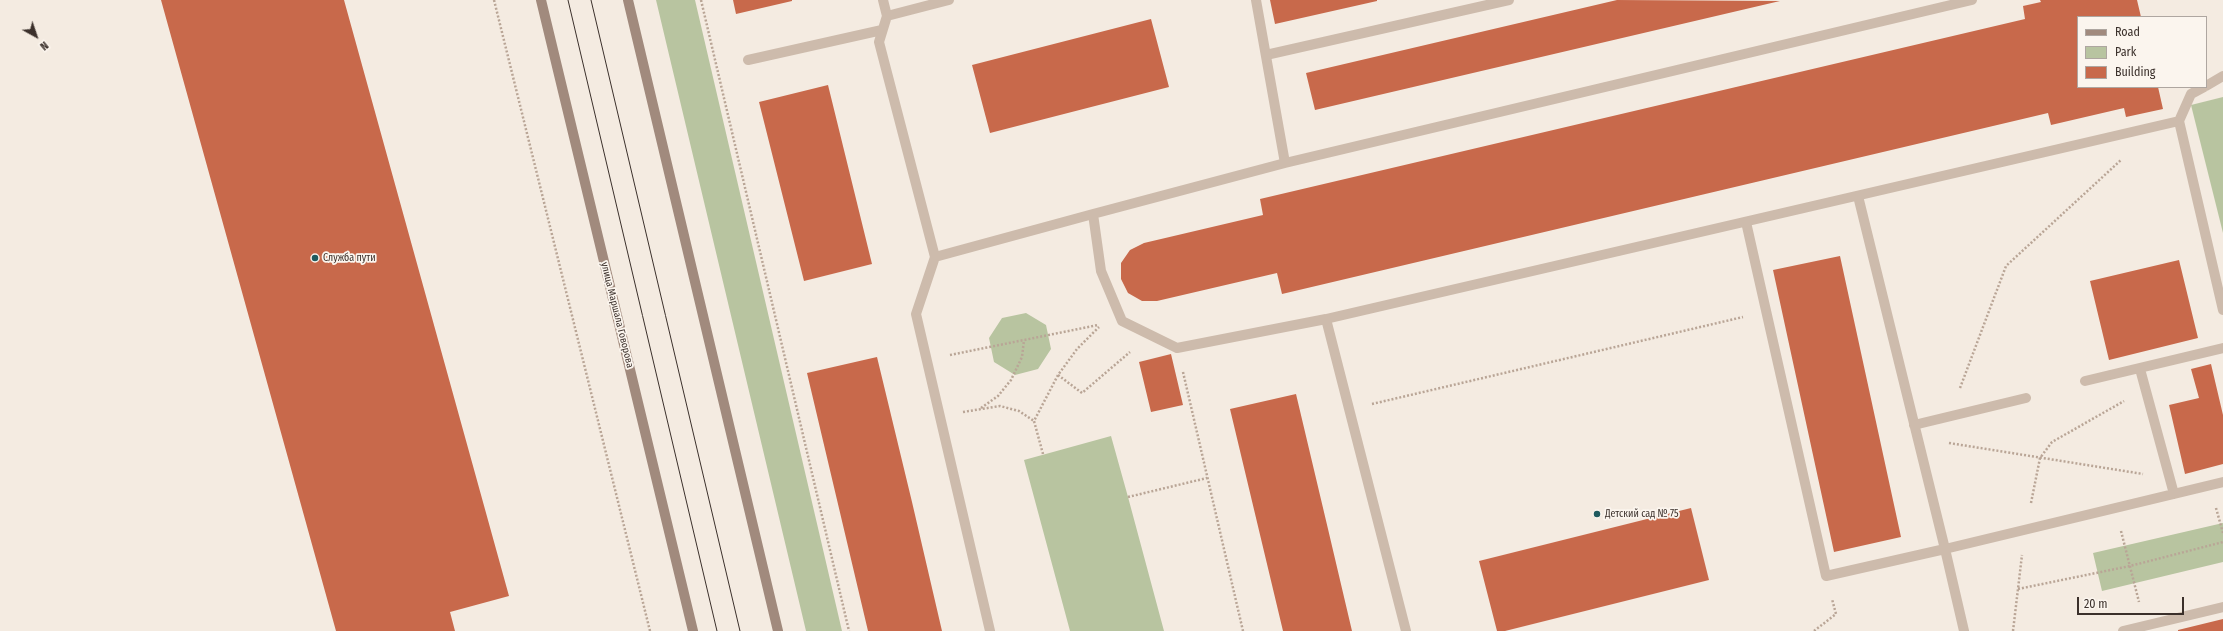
<!DOCTYPE html>
<html>
<head>
<meta charset="utf-8">
<style>
	body { margin:0 }
	#map { position:relative; width:2223px; height:631px; overflow:hidden; background:#f4ebe1; font-family:"Fira Sans Condensed",sans-serif }
	canvas { display:block }
	.legend { position:absolute; left:2077px; top:16px; width:130px; height:72px; box-sizing:border-box; background:#fbf5ee; border:1px solid #aea6a0; margin:0; padding:5px 7px; list-style:none; font-size:12px; color:#3b302b }
	.legend li { display:flex; align-items:center; gap:8px; height:20px }
	.legend b { width:20px; border:1px solid #aea6a0 }
	.north { position:absolute; left:16px; top:16px; width:40px; height:40px; -webkit-text-stroke:3px #fbf5ee; paint-order:stroke; rotate:140deg; font-size:11px; font-weight:700; line-height:16px; text-align:center; color:#3b302b }
	.north::after { content:''; display:block; margin:auto; width:14px; height:18px; background:#3b302b; clip-path:polygon(50% 0,100% 100%,50% 72%,0 100%) }
	.scale { position:absolute; left:2077px; top:597px; width:107px; height:18px; box-sizing:border-box; border:2px solid #3b302b; border-top:0; padding-left:5px; font-size:12px; line-height:14px; white-space:nowrap; color:#3b302b; -webkit-text-stroke:3px #fbf5ee; paint-order:stroke }
</style>
</head>
<body>
<div id="map">
<canvas width="2223" height="631"></canvas>
<ul class="legend">
<li><b style="height:5px;background:#a18a7d"></b>Road</li>
<li><b style="height:11px;background:#b8c4a0"></b>Park</li>
<li><b style="height:11px;background:#c8694b"></b>Building</li>
</ul>
<div class="north">N</div>
<div class="scale">20 m</div>
</div>
<script>
const context = document.querySelector('canvas').getContext('2d');
context.lineJoin = 'round';
function fill(path, color) {
  context.fillStyle = color;
  context.fill(path, 'evenodd');
}
function poly(rows) {
  const path = new Path2D();
  for (const r of rows) {
    path.moveTo(r[0], r[1]);
    for (let i = 2; i < r.length; i += 2) path.lineTo(r[i], r[i + 1]);
  }
  return path;
}
function trace(path, color, width, dash) {
  context.strokeStyle = color;
  context.lineWidth = width;
  context.lineCap = dash ? 'butt' : 'round';
  context.setLineDash(dash || []);
  context.stroke(path);
}
function drawText(font, color, halo, rows, align = 'center') {
  context.font = font + ' "Fira Sans Condensed",sans-serif';
  context.lineWidth = 3.5;
  context.setLineDash([]);
  context.textBaseline = 'middle';
  context.strokeStyle = halo;
  context.fillStyle = color;
  for (const [text, x, y, turn = 0] of rows) {
    context.save();
    context.translate(x, y);
    context.rotate((+turn || 0) * Math.PI / 180);
    context.textAlign = isNaN(turn) ? turn : align;
    if (halo) context.strokeText(text, 0, 0);
    context.fillText(text, 0, 0);
    context.restore();
  }
}
fill(poly([
	[656,0,695,0,842,631,806,631],
	[2223,97,2223,233,2191,105],
	[1026,313,1046,325,1051,349,1038,369,1015,375,994,362,989,338,1002,318],
	[1111,436,1128,497,1164,631,1070,631,1024,460],
	[2223,523,2223,562,2102,591,2093,553]
]), '#b8c4a0');
fill(poly([
	[161,0,344,0,509,596,450,612,455,631,336,631],
	[733,0,792,0,792,1,736,14],
	[1270,0,1377,0,1377,1,1275,24],
	[1617,0,1780,1,1315,110,1306,73],
	[2040,0,2137,0,2141,17,2078,17,2078,87,2158,87,2163,109,2126,117,2124,108,2051,125,2048,113,1282,294,1277,273,1157,301,1142,301,1128,293,1121,279,1121,263,1130,250,1144,243,1263,215,1260,199,2025,19,2023,6,2041,2],
	[1151,19,1169,87,990,133,972,65],
	[828,85,872,264,804,281,759,102],
	[1840,256,1901,537,1834,552,1773,270],
	[2179,260,2198,338,2109,360,2090,281],
	[1171,354,1183,405,1151,412,1139,362],
	[877,357,912,502,942,631,868,631,807,373],
	[2211,364,2223,415,2223,464,2185,474,2169,405,2199,398,2191,369],
	[1296,394,1328,529,1352,631,1283,631,1230,409],
	[1691,508,1709,580,1505,631,1497,631,1479,561],
	[2223,619,2223,631,2178,631,2178,630]
]), '#c8694b');
trace(poly([
	[494,0,650,631],
	[701,0,849,631],
	[950,355,1098,325],
	[1183,372,1243,631],
	[1058,375,1082,393,1130,352],
	[1960,388,2006,266,2121,160],
	[1372,404,1743,317],
	[981,408,998,396,1011,380,1022,357,1024,340],
	[963,412,1000,406,1019,411,1034,421],
	[1949,443,2143,474],
	[1043,454,1034,421,1058,375,1077,349,1099,327],
	[1128,497,1207,478],
	[2031,503,2040,458,2052,442,2124,401],
	[2216,508,2223,533],
	[2121,531,2139,602],
	[2018,589,2130,566,2223,542],
	[1814,631,1836,614,1832,599],
	[2013,631,2022,555]
]), '#b9a596', 2.5, [2, 2]);
trace(poly([
	[883,0,887,16,949,0],
	[1256,0,1285,163,1093,214,1101,271,1122,321,1177,348,1326,319,2179,121,2191,94,2204,87],
	[887,16,879,42,935,257,916,314,990,631],
	[1266,55,1509,0],
	[748,60,882,30],
	[2206,86,2223,76],
	[2179,121,2223,310],
	[1285,163,1972,0],
	[1746,222,1826,576,1945,549,1858,196],
	[935,257,1093,214],
	[1326,319,1406,631],
	[2140,369,2174,494],
	[2085,381,2223,348],
	[1914,425,2026,398],
	[1964,631,1945,549,2223,482],
	[2123,631,2223,607]
]), '#cdbbac', 10);
trace(poly([
	[541,0,693,631],
	[628,0,778,631]
]), '#a18a7d', 10);
trace(poly([
	[568,0,717,631],
	[591,0,740,631]
]), '#3b302b', 1);
for (const [x, y, r, color] of [
	[315,258,4,"#1f5a5e"],
	[1597,514,4,"#1f5a5e"]
]) {
  const dot = new Path2D();
  dot.arc(x, y, r, 0, 2 * Math.PI);
  context.fillStyle = color;
  context.fill(dot);
  trace(dot, '#fbf5ee', 1.5);
}
drawText('10px', '#3b302b', '#fbf5ee', [
	["Служба пути",323,258],
	["Детский сад № 75",1605,514]
], 'left');
drawText('10px', '#3b302b', '#fbf5ee', [
	["улица Маршала Говорова",617,315,76]
]);
</script>
</body>
</html>
